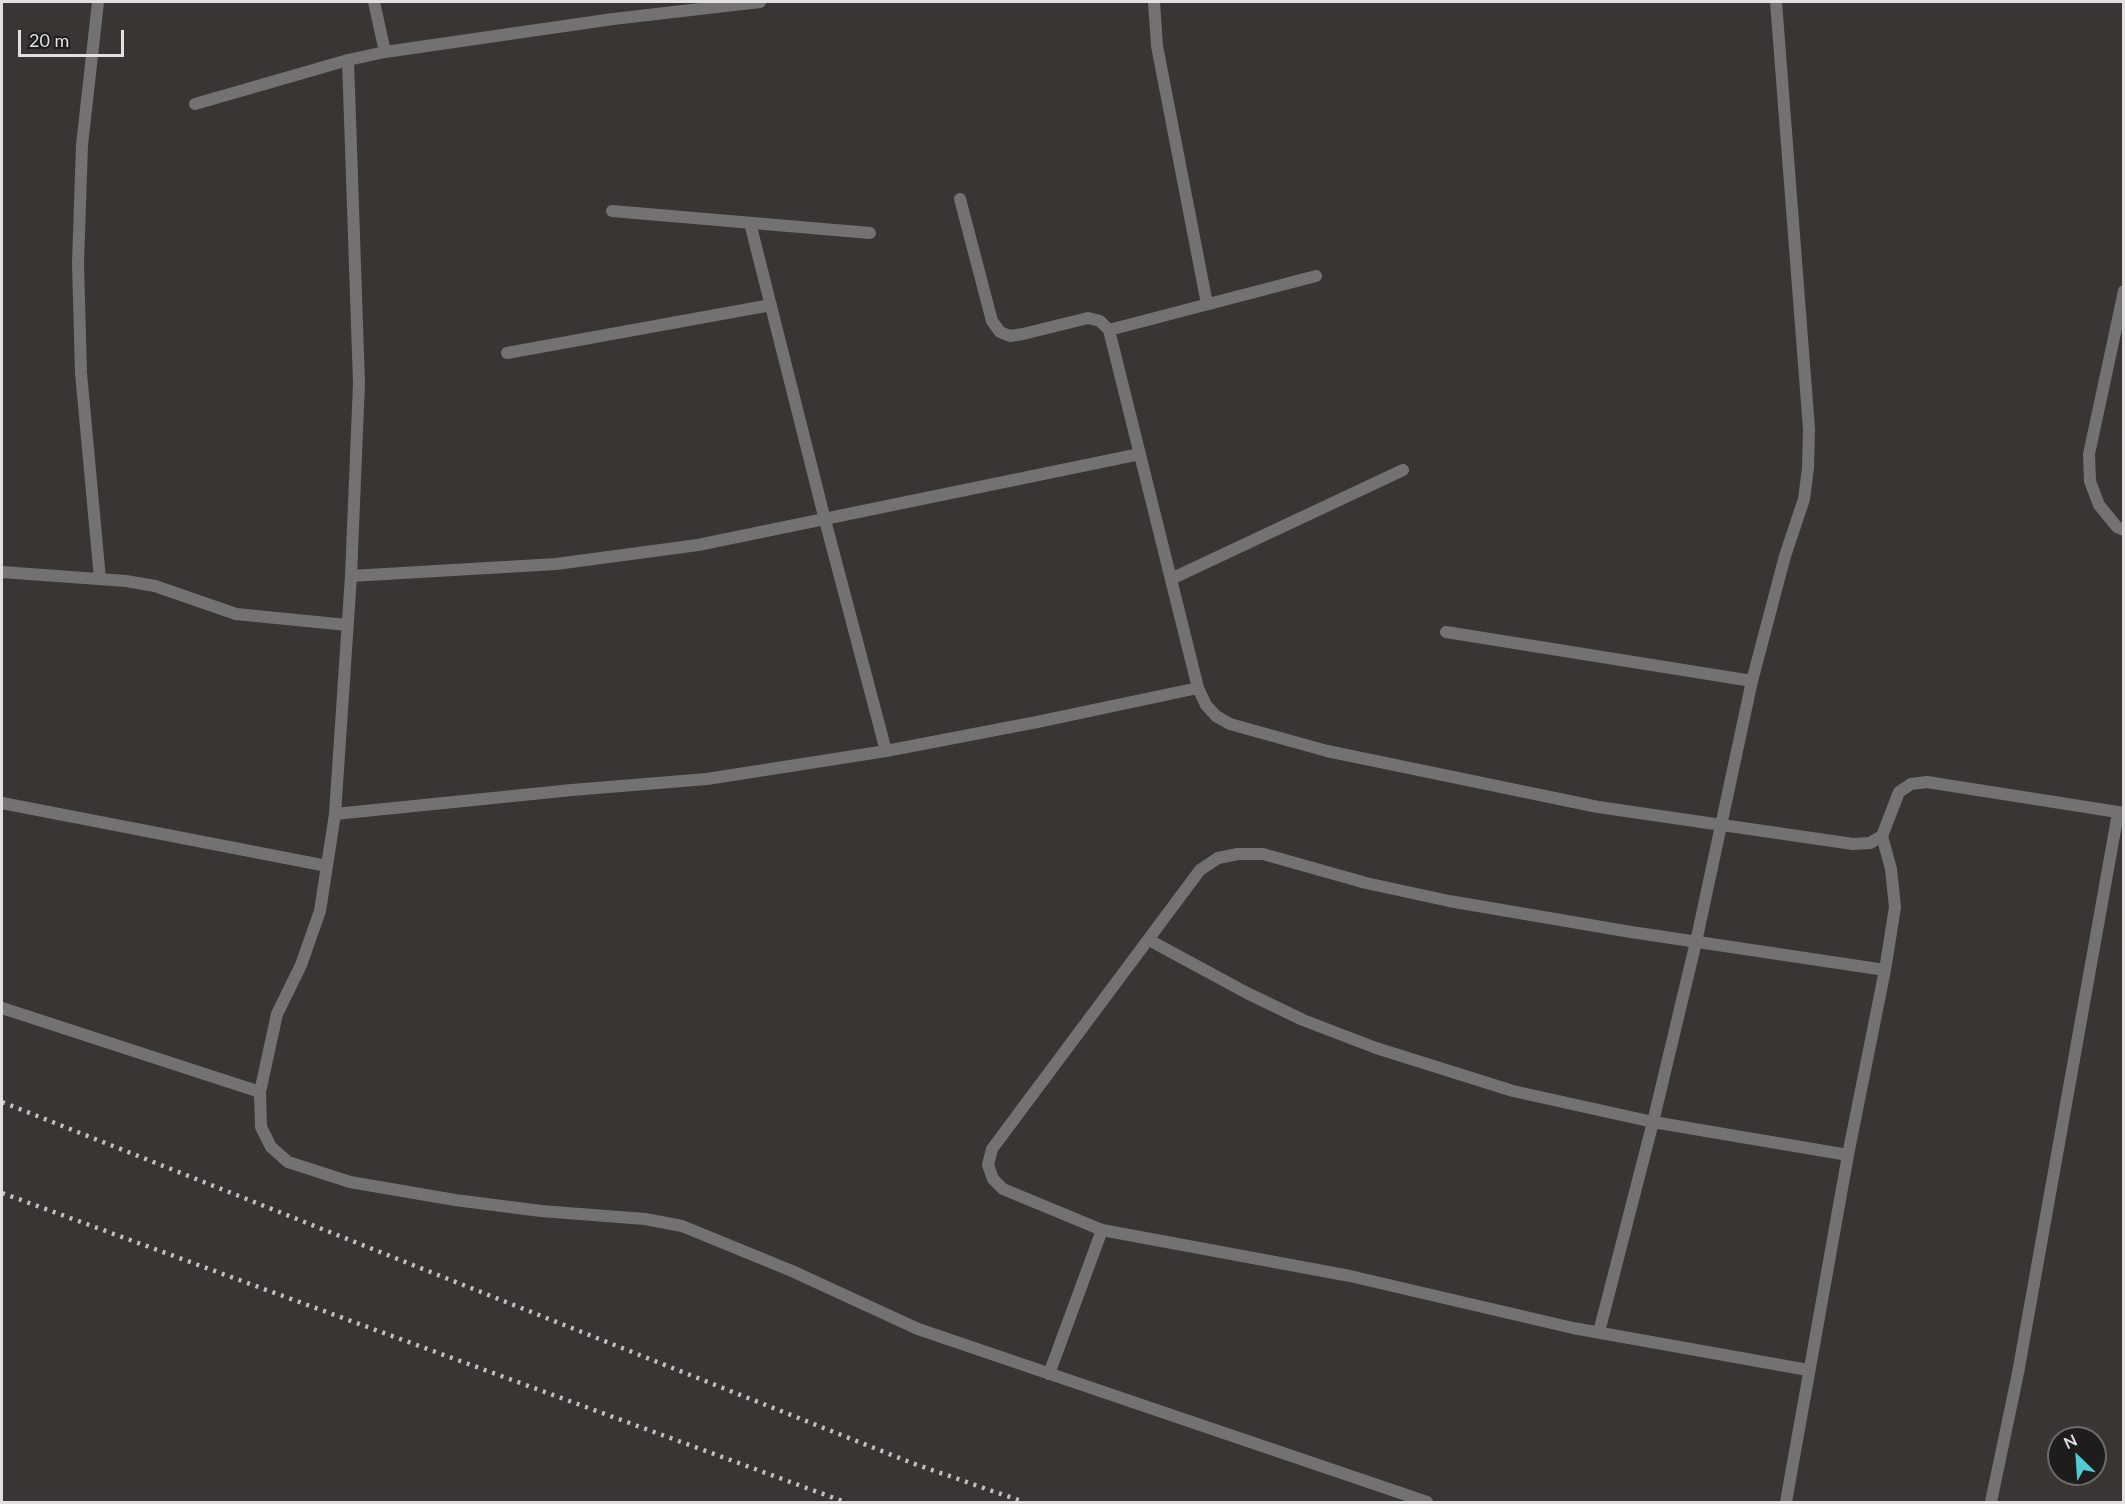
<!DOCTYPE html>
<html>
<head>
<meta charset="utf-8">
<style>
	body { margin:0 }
	#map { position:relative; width:2125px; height:1504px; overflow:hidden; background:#383533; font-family:Lato,sans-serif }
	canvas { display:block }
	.frame { position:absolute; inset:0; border:3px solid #e2e0df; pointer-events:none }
	.north { position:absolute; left:2047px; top:1426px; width:60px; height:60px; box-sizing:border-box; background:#1e1d1c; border:2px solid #6c6b6a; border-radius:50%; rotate:335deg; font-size:16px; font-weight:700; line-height:24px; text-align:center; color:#e2e0df }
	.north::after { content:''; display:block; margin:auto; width:21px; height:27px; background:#51ccd4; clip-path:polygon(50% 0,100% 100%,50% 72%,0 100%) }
	.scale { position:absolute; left:18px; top:30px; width:106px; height:27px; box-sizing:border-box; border:3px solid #e2e0df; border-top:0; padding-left:8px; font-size:18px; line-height:21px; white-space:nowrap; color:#e2e0df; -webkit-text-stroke:4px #1e1d1c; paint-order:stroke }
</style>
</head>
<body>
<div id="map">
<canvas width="2125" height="1504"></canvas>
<div class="frame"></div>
<div class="north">N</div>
<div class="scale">20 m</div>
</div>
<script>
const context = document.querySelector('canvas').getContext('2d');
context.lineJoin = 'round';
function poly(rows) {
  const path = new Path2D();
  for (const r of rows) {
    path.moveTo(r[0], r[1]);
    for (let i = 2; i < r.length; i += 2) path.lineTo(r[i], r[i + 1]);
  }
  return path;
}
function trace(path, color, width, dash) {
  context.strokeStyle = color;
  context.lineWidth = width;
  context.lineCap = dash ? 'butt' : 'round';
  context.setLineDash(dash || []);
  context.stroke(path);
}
trace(poly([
	[98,2,82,145,78,263,81,373,100,579],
	[374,2,385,52],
	[1154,2,1157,46,1207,304],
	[348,60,359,383,351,576,335,814,320,911,301,965,277,1014,260,1092,261,1127,271,1147,288,1162,350,1182,455,1200,541,1211,645,1219,682,1226,792,1271,918,1329,1427,1502],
	[195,104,348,60,385,52,613,19,760,2],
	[960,199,992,321,1000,332,1010,336,1023,334,1088,318,1100,321,1109,330,1198,688,1206,705,1216,716,1230,724,1327,751,1598,807,1853,844,1870,843,1882,836,1899,792,1911,784,1927,782,2124,813],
	[612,211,870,233],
	[750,223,825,520,886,751],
	[2124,291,2089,454,2090,481,2099,505,2117,527,2124,530],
	[1109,330,1316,276],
	[507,353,771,305],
	[2,572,126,581,155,586,236,614,347,625],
	[351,576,556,564,698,545,1140,454],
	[1171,579,1403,470],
	[1446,632,1752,681],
	[2,803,327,866],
	[335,814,572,790,707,779,886,751,1037,722,1198,688],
	[1149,940,1247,993,1303,1020,1376,1048,1513,1091,1653,1122,1848,1155],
	[2,1008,260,1092],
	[1599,1332,1653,1122,1696,942,1752,681,1785,556,1804,499,1808,468,1809,429,1776,2],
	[1808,1370,1573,1328,1350,1276,1102,1230,1003,1189,993,1179,988,1165,992,1149,1200,870,1218,858,1238,854,1263,854,1366,883,1449,901,1631,932,1885,970],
	[1049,1374,1102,1230],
	[1786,1502,1848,1155,1885,970,1895,907,1891,869,1882,836],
	[1991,1502,2018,1373,2118,813]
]), '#747271', 12);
trace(poly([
	[2,1102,912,1463,1024,1502],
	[2,1193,845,1502]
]), '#c2c0bf', 4.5, [3, 6]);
</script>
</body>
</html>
